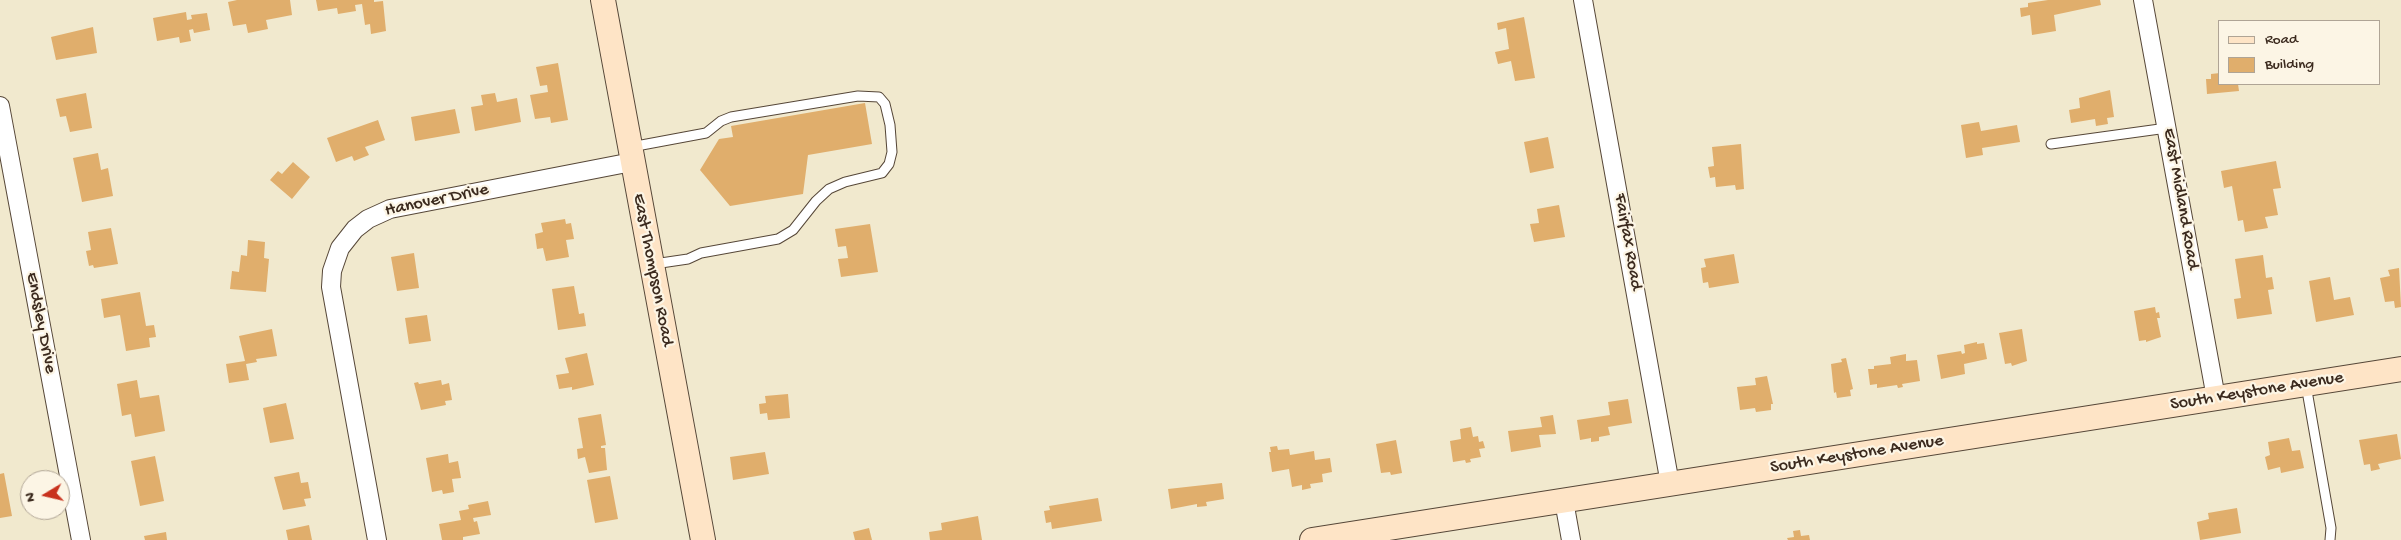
<!DOCTYPE html>
<html>
<head>
<meta charset="utf-8">
<style>
	body { margin:0 }
	#map { position:relative; width:2401px; height:540px; overflow:hidden; background:#f1e9ce; font-family:"Gochi Hand",sans-serif }
	canvas { display:block }
	.legend { position:absolute; left:2218px; top:20px; width:162px; height:65px; box-sizing:border-box; background:#fcf5e5; border:1px solid #afa495; margin:0; padding:6px 9px; list-style:none; font-size:15px; color:#3b2a1e }
	.legend li { display:flex; align-items:center; gap:10px; height:25px }
	.legend b { width:25px; border:1px solid #afa495 }
	.north { position:absolute; left:20px; top:470px; width:50px; height:50px; box-sizing:border-box; background:#fcf5e5; border:1px solid #afa495; border-radius:50%; rotate:261deg; font-size:14px; font-weight:700; line-height:20px; text-align:center; color:#3b2a1e }
	.north::after { content:''; display:block; margin:auto; width:18px; height:22px; background:#c8321e; clip-path:polygon(50% 0,100% 100%,50% 72%,0 100%) }
</style>
</head>
<body>
<div id="map">
<canvas width="2401" height="540"></canvas>
<ul class="legend">
<li><b style="height:6px;background:#fee4c6"></b>Road</li>
<li><b style="height:14px;background:#e0ae6c"></b>Building</li>
</ul>
<div class="north">N</div>
</div>
<script>
const context = document.querySelector('canvas').getContext('2d');
context.lineJoin = 'round';
function fill(path, color) {
  context.fillStyle = color;
  context.fill(path, 'evenodd');
}
function poly(rows) {
  const path = new Path2D();
  for (const r of rows) {
    path.moveTo(r[0], r[1]);
    for (let i = 2; i < r.length; i += 2) path.lineTo(r[i], r[i + 1]);
  }
  return path;
}
function trace(path, color, width, dash) {
  context.strokeStyle = color;
  context.lineWidth = width;
  context.lineCap = dash ? 'butt' : 'round';
  context.setLineDash(dash || []);
  context.stroke(path);
}
function drawText(font, color, halo, rows, align = 'center') {
  context.font = font + ' "Gochi Hand",sans-serif';
  context.lineWidth = 4.5;
  context.setLineDash([]);
  context.textBaseline = 'middle';
  context.strokeStyle = halo;
  context.fillStyle = color;
  for (const [text, x, y, turn = 0] of rows) {
    context.save();
    context.translate(x, y);
    context.rotate((+turn || 0) * Math.PI / 180);
    context.textAlign = isNaN(turn) ? turn : align;
    if (halo) context.strokeText(text, 0, 0);
    context.fillText(text, 0, 0);
    context.restore();
  }
}
fill(poly([
	[237,0,290,0,292,15,266,20,268,29,248,33,246,24,233,26,228,2],
	[316,0,374,0,374,2,383,1,386,31,371,34,370,24,365,25,362,4,355,5,356,11,338,14,337,8,318,11],
	[2048,0,2100,0,2101,5,2054,15,2056,31,2032,35,2030,15,2021,17,2020,8,2028,7,2028,3],
	[186,12,187,20,192,19,191,15,207,13,210,30,194,33,193,29,189,30,191,41,180,43,179,37,157,41,153,18],
	[1524,17,1535,78,1515,81,1511,61,1498,64,1495,52,1509,49,1506,28,1498,30,1497,23],
	[93,27,97,53,56,60,51,37],
	[558,63,568,120,551,123,550,117,535,119,530,95,548,92,547,85,540,86,536,67],
	[2220,73,2220,84,2238,84,2239,91,2207,94,2206,79,2211,79,2211,74],
	[2110,90,2114,117,2107,118,2108,124,2096,126,2095,119,2071,123,2069,110,2080,108,2079,98],
	[86,93,92,128,70,132,66,116,60,117,56,99],
	[495,93,497,102,517,98,521,122,475,131,471,107,483,105,481,95],
	[865,103,872,144,808,155,803,194,730,206,700,170,719,139,733,137,731,126],
	[455,109,460,133,415,141,411,117],
	[378,120,385,140,365,147,369,155,354,161,352,156,336,162,327,138],
	[1979,122,1981,131,2017,125,2020,142,1982,148,1983,155,1966,158,1961,125],
	[1548,137,1554,168,1530,173,1524,142],
	[1741,144,1744,189,1736,190,1735,185,1716,187,1715,177,1710,178,1708,167,1714,166,1712,147],
	[98,153,101,170,108,168,113,196,82,202,73,158],
	[2276,161,2281,188,2273,189,2278,215,2265,217,2268,228,2245,232,2243,220,2238,221,2232,186,2224,188,2221,171],
	[293,162,310,177,292,199,270,180,278,171,282,174],
	[1559,205,1565,237,1534,242,1530,224,1539,223,1537,209],
	[565,219,566,224,571,223,574,239,566,240,569,257,546,261,543,248,537,249,535,234,543,232,541,223],
	[870,224,878,272,841,277,838,259,848,258,846,246,838,247,835,229],
	[111,228,118,264,94,268,93,265,89,266,86,251,91,250,88,232],
	[248,240,265,242,264,258,269,259,266,292,230,289,232,271,239,272,241,255,247,256],
	[414,253,419,288,397,291,391,257],
	[1734,254,1739,283,1709,288,1708,282,1703,283,1701,268,1706,267,1704,259],
	[2263,255,2266,278,2272,277,2274,289,2268,290,2272,314,2237,319,2234,299,2241,298,2235,259],
	[2399,268,2401,307,2395,308,2394,301,2385,302,2380,278,2390,276,2388,270],
	[2330,277,2334,300,2350,297,2354,315,2316,322,2309,281],
	[574,286,579,314,584,313,586,326,558,330,552,289],
	[140,292,146,326,154,325,156,337,149,338,150,347,126,351,120,315,104,318,101,299],
	[2155,307,2156,313,2159,312,2160,318,2157,318,2161,337,2146,342,2146,340,2139,341,2134,311],
	[427,315,431,341,409,344,405,318],
	[272,329,277,356,256,359,257,362,246,364,249,380,229,383,226,364,245,361,239,336],
	[2022,329,2027,361,2012,366,2011,363,2005,364,1999,333],
	[1977,342,1977,344,1984,343,1987,359,1964,364,1965,374,1941,379,1937,355,1961,351,1962,354,1965,353,1964,345],
	[587,353,594,385,572,390,572,387,559,389,556,375,569,373,565,358],
	[1906,354,1906,361,1917,360,1920,381,1902,384,1903,387,1898,388,1897,385,1877,388,1877,384,1870,385,1868,369,1874,369,1874,366,1891,364,1890,357],
	[1846,358,1853,389,1850,390,1851,396,1837,398,1836,392,1834,393,1831,364,1842,362,1841,359],
	[1767,376,1773,404,1771,404,1771,410,1756,412,1755,408,1740,410,1737,387,1756,385,1755,378],
	[137,380,140,398,159,395,165,431,135,437,131,414,122,416,117,384],
	[441,380,442,385,449,383,452,400,445,401,446,405,421,410,414,383,418,382,419,384],
	[788,394,790,418,768,420,767,413,760,414,759,404,766,403,765,396],
	[1628,399,1632,423,1608,427,1610,435,1599,437,1599,441,1591,442,1591,438,1580,440,1577,420,1610,415,1608,402],
	[286,403,294,439,270,443,263,408],
	[601,414,606,445,601,446,601,448,605,448,607,470,589,473,585,457,578,459,577,449,583,448,578,418],
	[1553,415,1556,434,1539,435,1541,447,1511,452,1508,431,1542,427,1540,417],
	[1471,427,1473,437,1478,436,1479,442,1483,441,1485,448,1479,449,1481,457,1470,459,1471,462,1466,463,1465,460,1453,462,1450,441,1461,439,1460,429],
	[2397,434,2401,459,2378,464,2380,469,2371,471,2370,464,2364,465,2359,440],
	[2289,438,2292,451,2300,450,2304,468,2281,473,2280,467,2268,470,2265,457,2270,455,2268,442],
	[1396,440,1402,473,1391,475,1390,472,1381,473,1376,444],
	[1277,446,1278,450,1289,449,1290,455,1314,451,1315,460,1330,458,1332,472,1322,474,1323,482,1310,484,1311,488,1302,490,1302,485,1292,487,1289,469,1272,472,1269,452,1271,452,1270,447],
	[765,452,769,474,733,480,730,457],
	[448,454,449,463,458,461,461,478,452,479,454,492,443,494,442,490,432,492,426,458],
	[155,456,164,501,140,506,131,461],
	[299,472,301,483,308,482,311,498,304,499,306,506,283,510,274,477],
	[4,473,12,516,0,518,0,474],
	[610,476,618,519,595,523,587,480],
	[1222,483,1224,499,1206,502,1207,506,1197,507,1197,504,1171,509,1168,489],
	[1098,498,1102,521,1052,529,1051,522,1046,523,1044,511,1050,510,1049,506],
	[488,501,491,515,473,518,474,522,477,521,480,534,463,537,463,540,442,540,439,524,461,520,459,511,469,509,468,505],
	[2237,508,2241,533,2200,540,2197,522,2209,519,2208,513],
	[978,516,982,540,930,540,929,532,942,530,941,523],
	[309,525,312,540,288,540,286,530],
	[869,528,872,540,855,540,853,532],
	[1800,530,1801,536,1809,535,1810,540,1788,540,1787,538,1794,537,1793,531],
	[166,532,167,540,145,540,144,536]
]), '#e0ae6c');
const lane = poly([
	[2051,144,2167,128],
	[631,147,706,133,721,121,731,117,858,96,879,97,885,104,890,125,892,152,889,164,882,173,845,182,829,189,816,201,793,230,778,239,701,253,688,259,654,264],
	[2306,385,2331,528,2330,540]
]);
const street = poly([
	[1583,0,1670,484],
	[2143,0,2216,398],
	[0,106,81,540],
	[1564,501,1571,540],
	[377,540,331,287,332,271,340,248,355,229,368,219,390,209,632,162]
]);
const secondary = poly([
	[603,0,703,540],
	[1312,540,2401,369]
]);
trace(lane, '#564738', 11);
trace(street, '#564738', 20);
trace(secondary, '#564738', 26);
trace(lane, '#fff', 9);
trace(street, '#fff', 18);
trace(secondary, '#fee4c6', 24);
drawText('18px', '#3b2a1e', '#fcf5e5', [
	["East Midland Road",2180,199,80],
	["Hanover Drive",437,201,-12],
	["Fairfax Road",1627,242,80],
	["East Thompson Road",652,270,79],
	["Endsley Drive",40,323,79],
	["South Keystone Avenue",2257,392,-9],
	["South Keystone Avenue",1857,455,-9]
]);
</script>
</body>
</html>
